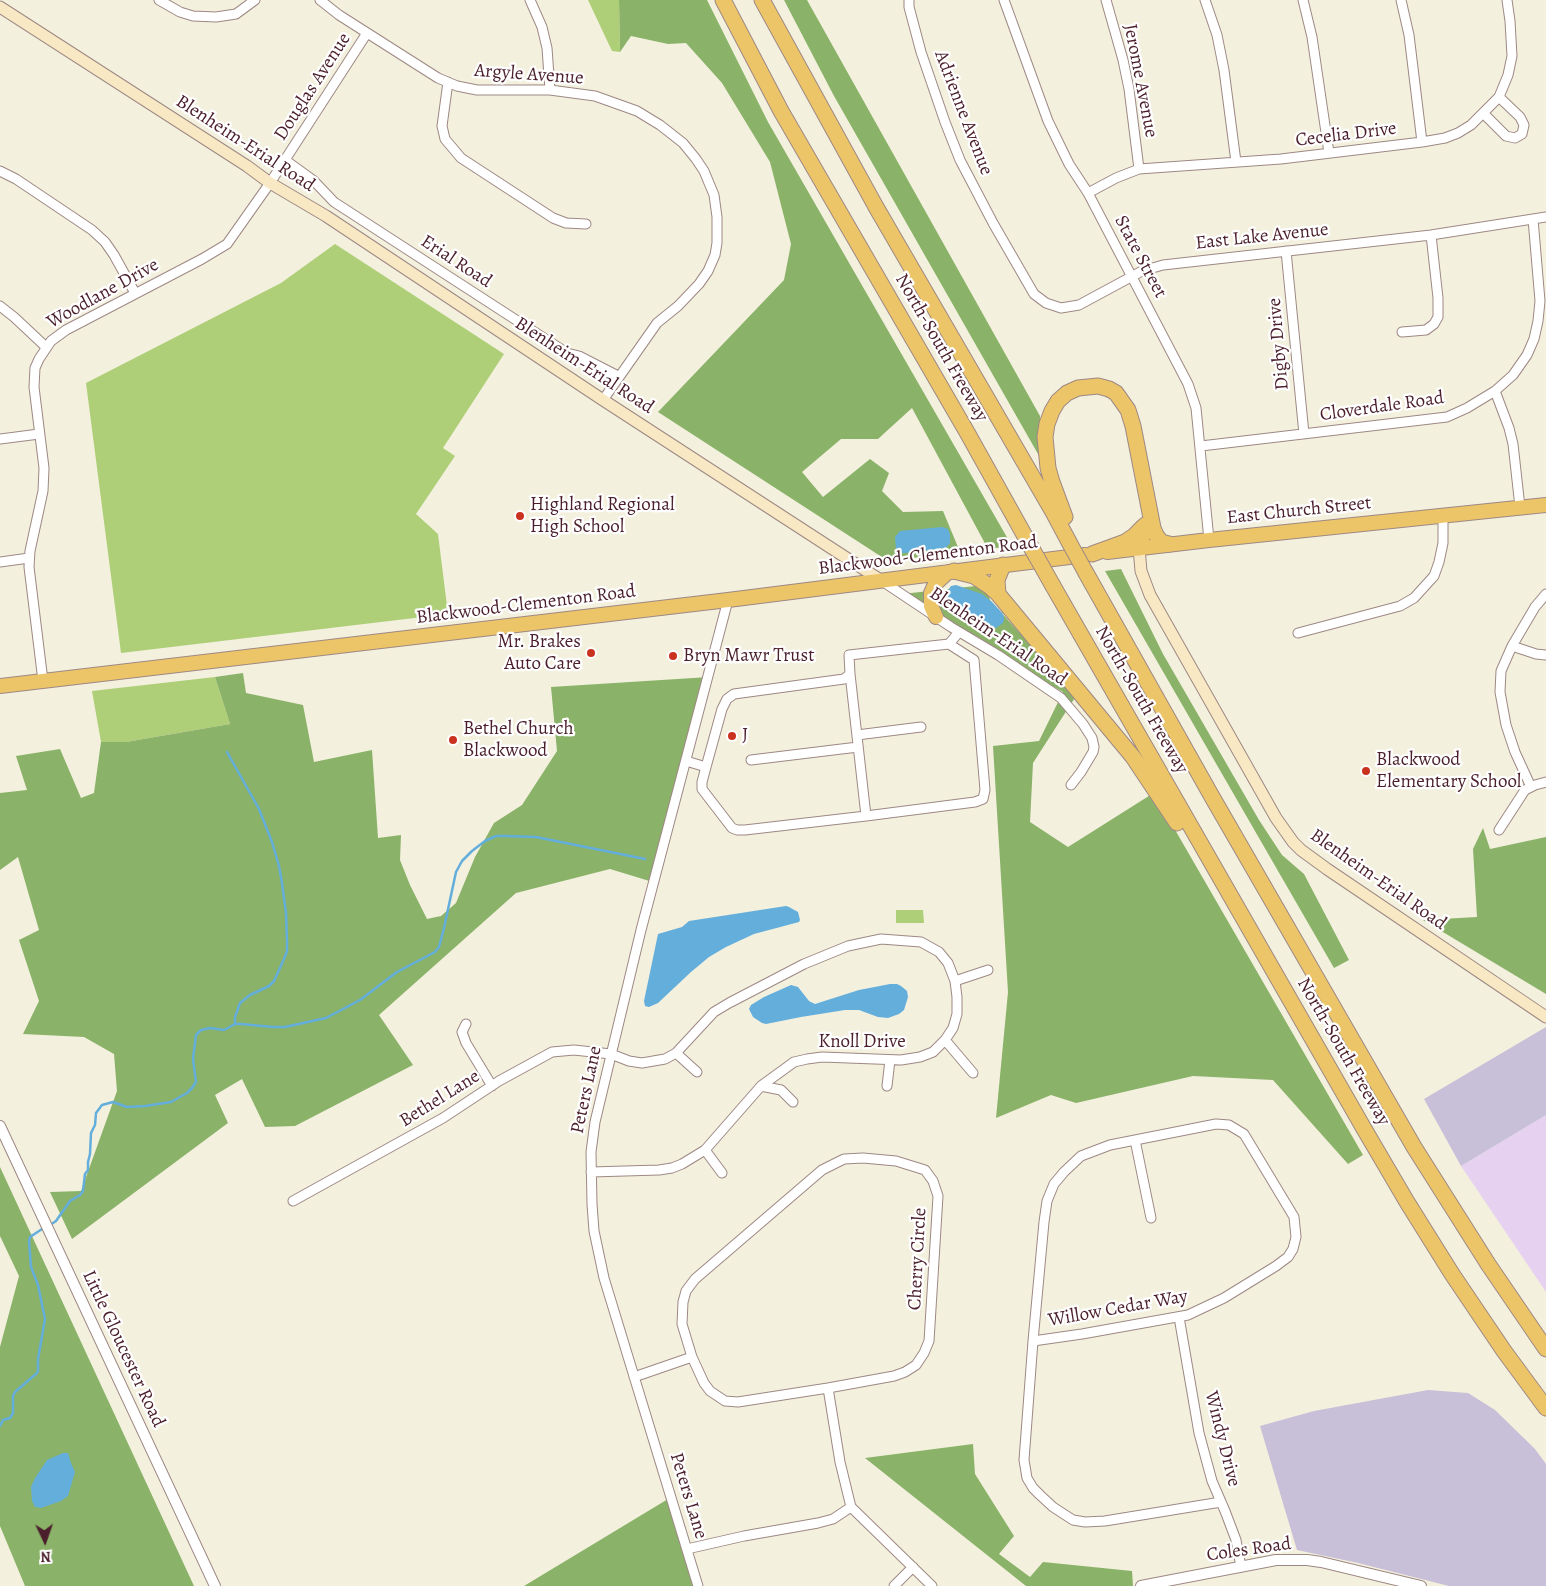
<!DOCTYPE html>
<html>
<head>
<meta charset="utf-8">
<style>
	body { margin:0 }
	#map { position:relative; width:1546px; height:1586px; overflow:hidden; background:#f3f0de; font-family:Alegreya,serif }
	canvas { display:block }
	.north { position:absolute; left:20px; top:1516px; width:50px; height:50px; -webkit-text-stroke:4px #fff; paint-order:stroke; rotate:177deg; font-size:14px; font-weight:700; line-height:20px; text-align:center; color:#4a1f2b }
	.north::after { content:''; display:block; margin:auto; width:18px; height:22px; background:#4a1f2b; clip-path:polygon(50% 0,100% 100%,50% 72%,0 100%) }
</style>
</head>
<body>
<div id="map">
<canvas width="1546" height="1586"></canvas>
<div class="north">N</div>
</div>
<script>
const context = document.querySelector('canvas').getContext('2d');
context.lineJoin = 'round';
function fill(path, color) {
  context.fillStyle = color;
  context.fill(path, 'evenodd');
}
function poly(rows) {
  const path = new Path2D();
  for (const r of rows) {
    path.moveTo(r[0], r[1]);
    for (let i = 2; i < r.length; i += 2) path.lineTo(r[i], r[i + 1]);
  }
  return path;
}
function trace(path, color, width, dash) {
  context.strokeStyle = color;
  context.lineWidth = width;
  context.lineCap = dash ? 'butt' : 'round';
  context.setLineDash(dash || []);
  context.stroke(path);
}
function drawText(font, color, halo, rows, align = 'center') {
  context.font = font + ' Alegreya,serif';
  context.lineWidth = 4.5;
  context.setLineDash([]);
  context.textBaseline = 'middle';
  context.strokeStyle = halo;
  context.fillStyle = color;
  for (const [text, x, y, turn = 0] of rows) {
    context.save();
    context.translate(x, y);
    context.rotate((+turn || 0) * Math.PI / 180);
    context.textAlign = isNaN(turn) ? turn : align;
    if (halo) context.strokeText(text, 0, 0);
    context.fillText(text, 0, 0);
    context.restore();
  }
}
fill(poly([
	[1546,1115,1546,1292,1461,1166]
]), '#e6d2f0');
fill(poly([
	[1546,1027,1546,1115,1461,1166,1424,1099],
	[1428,1390,1468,1393,1495,1410,1535,1449,1546,1464,1546,1586,1449,1586,1358,1563,1297,1550,1260,1426,1314,1411]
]), '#c8bfd8');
fill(poly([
	[588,0,619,0,620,52,612,51],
	[335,244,504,354,443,448,455,456,416,514,438,534,448,614,121,653,86,383,281,283],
	[215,677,230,724,126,742,101,742,92,691],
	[896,910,923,910,924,923,896,923]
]), '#aecf77');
fill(poly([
	[619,0,707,0,768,122,1012,546,988,549,912,408,878,439,841,439,802,472,823,497,870,459,889,473,882,491,903,512,943,511,960,552,888,561,658,412,784,280,791,244,770,162,722,83,686,43,668,44,631,36,620,52],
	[784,0,807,0,1040,416,1042,461,834,96],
	[1121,569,1163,654,1259,820,1282,855,1304,874,1349,960,1334,968,1105,571],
	[985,585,990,600,1076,696,1033,763,1030,822,1068,847,1152,794,1152,790,1363,1155,1348,1164,1273,1080,1193,1076,1076,1103,1051,1095,996,1118,1008,992,993,746,1039,741,1063,692,998,655,902,594],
	[243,673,246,693,303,705,314,762,372,750,378,838,401,835,400,860,410,885,427,919,441,916,456,903,475,857,494,823,522,805,557,751,551,687,709,677,656,883,610,869,516,893,379,1015,413,1065,295,1126,265,1127,242,1079,215,1095,228,1123,72,1239,50,1192,81,1191,117,1091,114,1054,84,1037,23,1034,39,1001,19,940,39,930,18,857,0,870,0,793,27,790,16,756,60,749,81,798,94,793,101,742,126,742,230,724,215,677],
	[1483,828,1490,849,1546,837,1546,994,1423,920,1477,917,1473,849],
	[0,1167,194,1586,25,1586,0,1526,0,1347,19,1276,0,1236],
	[973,1444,975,1474,1014,1536,999,1554,1030,1577,1043,1562,1132,1571,1133,1586,1026,1586,865,1458],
	[673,1496,699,1586,524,1586]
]), '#8ab268');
fill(poly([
	[942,527,948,529,950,534,950,543,946,548,905,553,901,553,896,550,895,537,900,531],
	[956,585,982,594,992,602,1003,614,1004,619,1003,623,996,628,991,627,968,616,948,604,944,600,944,596,951,586],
	[786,906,789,907,798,912,800,920,799,922,754,934,726,947,709,957,691,972,658,1003,649,1007,645,1006,644,1001,658,934,682,927,689,921],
	[890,984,897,984,901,986,907,991,908,997,904,1010,899,1014,888,1018,878,1017,859,1010,845,1010,801,1017,766,1024,762,1023,753,1017,749,1009,751,1005,764,997,791,985,798,987,809,1001,815,1004,859,990],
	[63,1453,68,1453,71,1463,75,1472,68,1496,61,1501,41,1508,35,1507,32,1501,31,1487,35,1478,47,1460]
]), '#64aedc');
trace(poly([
	[227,752,259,809,272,842,279,866,282,883,286,913,287,941,287,951,284,959,274,981,269,986,250,995,240,1003,235,1017,235,1024],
	[50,1225,56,1221,70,1201,80,1195,83,1191,85,1174,88,1170,88,1162,90,1154,91,1133,95,1125,96,1113,102,1105,113,1102,127,1107,145,1106,171,1102,187,1093,192,1088,196,1082,193,1059,196,1035,201,1030,210,1028,224,1030,235,1024,241,1024,273,1027,285,1027,326,1018,360,1000,397,972,435,952,439,947,444,928,456,872,462,861,472,851,485,841,496,836,505,836,536,837,645,859],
	[0,1426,3,1420,10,1418,13,1413,13,1396,15,1392,37,1373,38,1371,38,1359,45,1319,38,1285,31,1267,29,1241,30,1237,45,1227]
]), '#64aedc', 2.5);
const minor = poly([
	[159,0,180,12,193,16,216,17,236,14,255,0],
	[320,0,339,15,438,78,457,86,477,90,550,90,595,96,637,111,660,125,683,143,696,159,704,171,714,195,717,217,717,243,715,255,708,271,699,284,678,306,657,323,603,400],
	[530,0,542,27,547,48,550,90],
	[909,0,909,7,921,52,945,122,960,160,993,223,1034,294,1046,303,1061,308,1079,305,1142,271,1163,265,1431,235,1546,217],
	[1004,0,1048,121,1069,164,1088,193,1188,384,1196,408,1209,540],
	[1106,0,1123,60,1129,89,1139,169],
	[1205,0,1217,35,1224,70,1236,162],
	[1303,0,1312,37,1329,153],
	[1401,0,1409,35,1422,142],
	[448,82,442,126,445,139,461,158,553,218,566,223,586,224],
	[1484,114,1506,136,1515,138,1522,134,1524,125,1520,117,1499,97],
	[285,160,314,181,334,202,567,353,579,356,618,376],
	[0,171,16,179,92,230,105,242,114,255,135,293],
	[1088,193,1116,178,1139,169,1281,159,1422,142,1445,138,1458,133,1471,125,1499,97,1508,75,1512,56,1510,21,1507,0],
	[1286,251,1304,434],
	[0,306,14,317,46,347],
	[1402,332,1426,330,1434,324,1438,317,1438,298,1431,235],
	[1495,391,1509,428,1513,444,1520,507],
	[0,439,39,434],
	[1201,446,1447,417,1467,408,1495,391,1513,375,1527,355,1534,339,1538,321,1540,301,1533,219],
	[0,562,29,558],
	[882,581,951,627,998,655,1061,698,1083,724,1092,738,1094,747,1093,752,1081,772,1071,785],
	[1298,633,1400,606,1414,598,1434,576,1439,562,1443,543,1443,515],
	[1512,646,1536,654,1546,655],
	[850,674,866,816,745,830,737,830,732,828,702,789,702,782,706,767,722,709,727,699,734,694,844,679,850,674,849,655,949,644,959,632],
	[43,681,29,567,30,551,43,491,44,468,34,387,35,368,39,359,51,341,66,330,202,259,227,244,270,183,367,33],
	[857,735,921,727],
	[751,760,858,747],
	[686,761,706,767],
	[1531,787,1515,752,1506,725,1500,692,1501,671,1512,646,1535,607,1546,594],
	[866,816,975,802,983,799,985,790,974,660,949,644],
	[1499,830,1525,790,1535,785,1546,782],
	[955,981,988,970],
	[466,1024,462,1032,466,1043,492,1086],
	[945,1040,973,1073],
	[676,1053,697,1072],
	[761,1086,781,1090,793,1102],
	[887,1086,890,1060],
	[1135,1140,1151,1218],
	[705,1150,722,1173],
	[863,1158,896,1161,925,1170,933,1181,938,1196,929,1341,924,1353,916,1365,905,1372,894,1376,828,1388,738,1402,725,1401,710,1391,704,1383,692,1357,682,1324,683,1302,686,1291,695,1279,822,1170,844,1159,863,1158],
	[293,1201,443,1118,499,1081,552,1052,574,1050,611,1054,629,1061,642,1063,665,1059,676,1053,714,1012,729,1003,804,964,848,946,881,939,921,942,939,952,948,963,955,981,957,997,957,1014,953,1028,945,1040,933,1052,920,1057,901,1060,822,1057,807,1059,794,1062,761,1086,705,1150,682,1164,672,1168,659,1170,591,1172],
	[1179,1317,1199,1433,1212,1481,1225,1511,1236,1540,1241,1567],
	[1033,1341,1082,1334,1188,1315,1224,1298,1276,1266,1288,1257,1293,1249,1296,1237,1294,1217,1244,1134,1229,1125,1216,1124,1110,1145,1081,1156,1064,1172,1054,1184,1047,1201,1044,1222,1033,1341,1024,1460,1027,1478,1033,1488,1040,1495,1053,1507,1073,1520,1085,1522,1105,1521,1221,1502],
	[634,1377,692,1357],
	[828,1388,840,1462,851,1507,932,1586],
	[687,1549,744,1536,818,1523,833,1519,851,1507],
	[698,1586,604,1278,594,1231,592,1204,591,1152,595,1122,641,930,728,600],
	[894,1586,913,1567]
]);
const tertiary = poly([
	[0,1126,215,1586],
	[1141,1586,1276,1560,1307,1560,1321,1562,1421,1586]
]);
const secondary = poly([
	[0,7,247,166,270,183,326,216,603,400,882,581],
	[1139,548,1141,571,1150,595,1276,818,1293,842,1301,850,1327,869,1546,1017]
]);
const primary = poly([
	[1107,552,1209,540,1546,505],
	[936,617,931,606,931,593,935,584,948,572],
	[0,686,728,600,1085,555]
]);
const motorway = poly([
	[723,0,781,111,968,434,1031,547],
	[762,0,876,207,1053,512,1069,542],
	[1065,517,1052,482,1048,468,1045,437,1047,424,1052,411,1058,401,1067,393,1078,388,1098,386,1109,389,1116,393,1128,410,1133,426,1153,528,1156,535,1161,542,1169,544],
	[1139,548,1145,525],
	[1092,554,1125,542,1134,536,1144,526],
	[1003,565,997,580,998,594,1133,757,1177,823],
	[954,571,974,576,989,586,998,594],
	[1086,573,1211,795,1414,1147,1488,1264,1546,1349],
	[1053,586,1363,1127,1407,1202,1452,1274,1504,1351,1546,1408]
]);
trace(minor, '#9e8884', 11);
trace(tertiary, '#9e8884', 12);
trace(secondary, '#9e8884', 13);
trace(primary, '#9e8884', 16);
trace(motorway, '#9e8884', 17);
trace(minor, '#fff', 9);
trace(tertiary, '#fff', 10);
trace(secondary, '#f8e8c3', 11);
trace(primary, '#edc569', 14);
trace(motorway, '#edc569', 15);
const motorwayBridge = poly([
	[1069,542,1086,573],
	[1031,547,1053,586]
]);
trace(motorwayBridge, '#9e8884', 17, []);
trace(motorwayBridge, '#edc569', 15);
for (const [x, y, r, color] of [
	[520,516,5,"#c8321e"],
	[591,653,5,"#c8321e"],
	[673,656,5,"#c8321e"],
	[732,736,5,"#c8321e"],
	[453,740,5,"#c8321e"],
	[1366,771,5,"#c8321e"]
]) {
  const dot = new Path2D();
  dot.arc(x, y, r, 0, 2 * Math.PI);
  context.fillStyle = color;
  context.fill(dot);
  trace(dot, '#fff', 2);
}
drawText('19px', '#4a1f2b', '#fff', [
	["Argyle Avenue",529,75,4],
	["Jerome Avenue",1140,81,79],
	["Douglas Avenue",313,87,-57],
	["Adrienne Avenue",963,113,69],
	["Cecelia Drive",1346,135,-7],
	["Blenheim-Erial Road",245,144,33],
	["East Lake Avenue",1262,237,-6],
	["State Street",1140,257,62],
	["Erial Road",456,262,33],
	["Woodlane Drive",103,294,-29],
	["Digby Drive",1279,344,-95],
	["North-South Freeway",941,348,60],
	["Blenheim-Erial Road",584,366,33],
	["Cloverdale Road",1382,407,-8],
	["East Church Street",1299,511,-6],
	["Blackwood-Clementon Road",928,556,-7],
	["Blackwood-Clementon Road",526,605,-7],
	["Blenheim-Erial Road",998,637,34],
	["North-South Freeway",1141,700,60],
	["Blenheim-Erial Road",1378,880,35],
	["Knoll Drive",862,1042],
	["North-South Freeway",1343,1052,60],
	["Peters Lane",587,1090,-78],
	["Bethel Lane",440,1099,-32],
	["Cherry Circle",918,1259,-87],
	["Willow Cedar Way",1118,1309,-10],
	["Little Gloucester Road",123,1349,65],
	["Windy Drive",1222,1439,76],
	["Peters Lane",688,1496,73],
	["Coles Road",1249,1550,-8]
]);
drawText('19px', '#4a1f2b', '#fff', [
	["Highland Regional",530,505],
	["High School",530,527],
	["Mr. Brakes",581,642,"right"],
	["Auto Care",581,664,"right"],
	["Bryn Mawr Trust",683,656],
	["Bethel Church",463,729],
	["Blackwood",463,751],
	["J",742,736],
	["Blackwood",1376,760],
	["Elementary School",1376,782]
], 'left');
</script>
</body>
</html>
